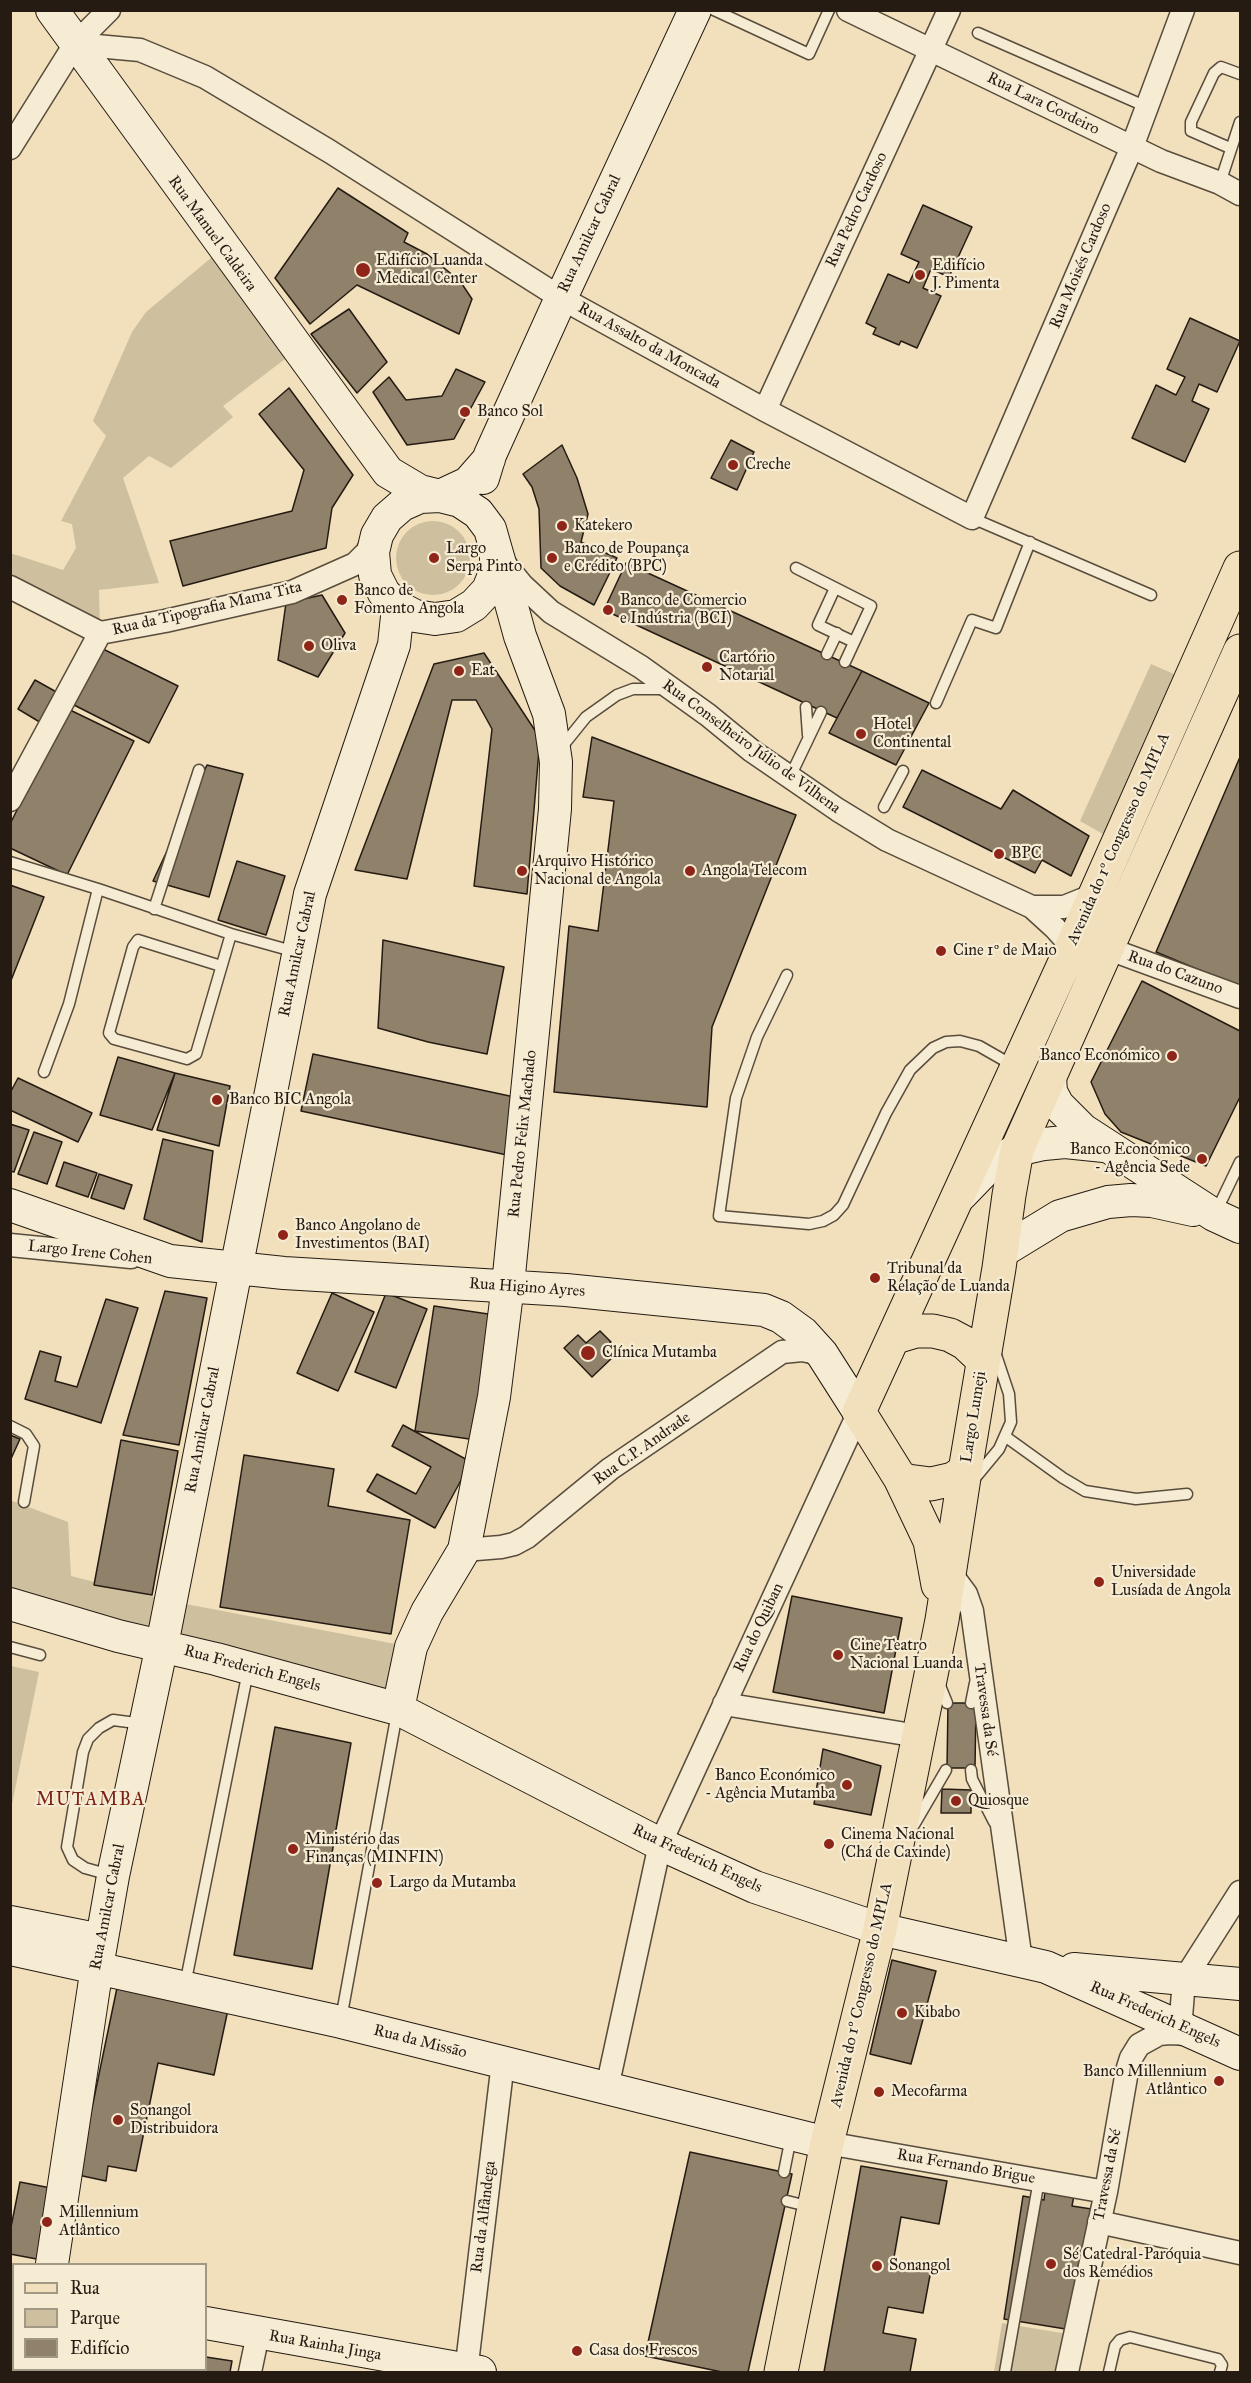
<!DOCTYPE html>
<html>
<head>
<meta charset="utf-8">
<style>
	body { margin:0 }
	#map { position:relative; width:1251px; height:2383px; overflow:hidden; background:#f1e0bb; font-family:"IM FELL Great Primer",serif }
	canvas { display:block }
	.frame { position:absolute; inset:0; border:12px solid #251b13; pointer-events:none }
	.legend { position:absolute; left:12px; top:2263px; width:195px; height:108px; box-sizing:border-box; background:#f6ebd3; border:2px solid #a29886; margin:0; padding:8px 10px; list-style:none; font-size:18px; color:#251b13 }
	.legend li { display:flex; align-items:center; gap:12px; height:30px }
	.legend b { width:30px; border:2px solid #a29886 }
</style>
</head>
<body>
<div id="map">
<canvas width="1251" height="2383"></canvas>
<div class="frame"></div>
<ul class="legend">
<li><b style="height:8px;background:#f1e0bb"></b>Rua</li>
<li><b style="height:16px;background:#cebf9e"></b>Parque</li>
<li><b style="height:16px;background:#8f816a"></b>Edifício</li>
</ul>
</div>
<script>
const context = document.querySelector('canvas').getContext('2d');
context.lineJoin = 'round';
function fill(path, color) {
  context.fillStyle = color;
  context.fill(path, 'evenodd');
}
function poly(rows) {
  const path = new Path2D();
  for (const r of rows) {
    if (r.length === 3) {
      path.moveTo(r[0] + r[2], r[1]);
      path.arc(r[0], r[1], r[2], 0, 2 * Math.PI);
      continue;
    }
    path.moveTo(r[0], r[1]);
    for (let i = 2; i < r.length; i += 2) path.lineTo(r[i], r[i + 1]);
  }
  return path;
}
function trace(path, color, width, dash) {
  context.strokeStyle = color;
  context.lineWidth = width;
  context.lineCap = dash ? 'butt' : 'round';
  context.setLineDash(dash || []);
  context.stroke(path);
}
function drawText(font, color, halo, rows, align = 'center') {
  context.font = font + ' "IM FELL Great Primer",serif';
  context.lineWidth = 4.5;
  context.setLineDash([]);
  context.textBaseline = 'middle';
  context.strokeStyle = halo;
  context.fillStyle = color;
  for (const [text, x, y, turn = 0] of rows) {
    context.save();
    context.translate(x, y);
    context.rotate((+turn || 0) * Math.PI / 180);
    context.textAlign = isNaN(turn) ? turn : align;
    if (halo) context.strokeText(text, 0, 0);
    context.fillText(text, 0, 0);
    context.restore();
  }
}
fill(poly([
	[223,248,297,350,223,406,233,417,171,468,149,456,123,478,159,583,99,590,100,633,11,587,10,553,63,570,76,548,72,524,61,521,106,436,93,421,132,332,146,312],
	[433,558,37],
	[1151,664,1190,681,1117,842,1080,821],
	[10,1500,68,1522,71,1576,170,1601,411,1647,398,1709,11,1602],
	[11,1666,39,1672,11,1809,10,1666],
	[1002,2323,1079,2336,1072,2372,994,2372]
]), '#cebf9e');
const building = poly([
	[338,188,408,233,404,242,427,254,460,281,472,299,459,334,357,285,310,324,275,278,338,188],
	[923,205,972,227,949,277,931,269,923,288,941,296,917,348,901,341,899,345,873,334,876,328,866,323,888,274,909,283,919,262,901,254,923,205],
	[349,309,387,362,357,393,311,334,349,309],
	[1190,318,1240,341,1217,392,1199,384,1192,401,1209,409,1185,462,1132,438,1156,385,1176,395,1185,377,1167,369,1190,318],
	[456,369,485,382,454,439,407,445,373,392,389,377,406,400,442,396,456,369],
	[289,388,353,475,332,508,326,548,183,586,170,541,292,511,304,470,259,414,289,388],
	[731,440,754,452,737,490,711,478,731,440],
	[562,445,577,478,588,514,581,542,617,558,594,605,560,586,541,568,539,509,532,487,523,474,562,445],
	[626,563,862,671,837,718,604,610,626,563],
	[322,595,345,633,318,677,278,660,286,603,322,595],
	[101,648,178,686,149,743,72,704,101,648],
	[484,653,540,738,527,894,474,886,492,729,476,700,452,700,407,879,355,870,434,664,484,653],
	[862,671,929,703,896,765,829,733,862,671],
	[35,680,60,694,43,724,18,709,35,680],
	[68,709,134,741,67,875,10,848,10,824,68,709],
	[592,737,796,815,712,1027,707,1107,554,1092,569,926,598,931,614,801,583,797,592,737],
	[1240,757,1240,987,1156,952,1240,757],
	[207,765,243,774,209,897,153,881,207,765],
	[922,770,1001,809,1013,790,1089,836,1071,876,1042,860,1035,873,903,807,922,770],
	[237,861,285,876,266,935,218,920,237,861],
	[10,885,44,897,10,983,10,885],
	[383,940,504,967,487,1054,428,1042,378,1028,383,940],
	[1142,981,1240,1031,1240,1097,1206,1166,1121,1132,1105,1114,1091,1082,1142,981],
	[313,1054,519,1098,507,1155,301,1111,313,1054],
	[118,1057,175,1073,152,1130,100,1115,118,1057],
	[175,1073,230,1086,219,1146,157,1130,175,1073],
	[18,1078,92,1113,78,1142,10,1110,10,1093,18,1078],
	[10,1124,29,1130,14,1172,10,1171,10,1124],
	[34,1132,62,1142,47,1184,18,1174,34,1132],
	[163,1139,213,1151,202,1242,144,1219,163,1139],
	[64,1162,97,1173,88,1197,56,1186,64,1162],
	[99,1174,132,1185,124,1209,91,1198,99,1174],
	[165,1291,207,1298,179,1445,123,1435,165,1291],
	[332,1293,374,1312,338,1391,297,1373,332,1293],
	[386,1293,427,1309,396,1388,355,1372,386,1293],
	[106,1299,138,1308,101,1423,25,1399,40,1351,61,1357,55,1381,77,1387,106,1299],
	[434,1306,495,1315,476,1440,415,1431,434,1306],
	[600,1331,611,1342,604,1348,613,1357,592,1377,564,1348,578,1335,586,1343,600,1331],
	[403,1425,471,1462,435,1528,367,1491,377,1474,416,1494,431,1467,392,1446,403,1425],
	[10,1435,20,1439,10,1461,10,1435],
	[121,1440,178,1451,152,1595,94,1585,121,1440],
	[244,1455,334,1469,328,1506,410,1520,391,1634,220,1607,244,1455],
	[792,1596,902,1618,884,1713,773,1692,792,1596],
	[948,1703,976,1703,975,1768,947,1768,948,1703],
	[275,1727,351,1743,312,1969,234,1955,275,1727],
	[823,1749,881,1766,871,1815,814,1804,823,1749],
	[942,1789,971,1790,971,1813,941,1813,942,1789],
	[892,1960,936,1971,911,2064,870,2054,892,1960],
	[118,1983,229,2005,214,2075,158,2063,136,2171,108,2166,106,2181,78,2175,118,1983],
	[690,2152,792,2174,748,2372,722,2372,645,2356,690,2152],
	[861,2166,947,2181,939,2224,901,2217,893,2263,931,2270,923,2313,888,2307,883,2333,916,2339,910,2372,824,2372,861,2166],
	[20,2182,56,2189,42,2260,10,2254,10,2232,20,2182],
	[1045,2191,1074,2195,1072,2206,1098,2210,1078,2331,1004,2319,1023,2196,1044,2200,1045,2191],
	[206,2357,232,2361,230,2372,168,2372,168,2370,206,2370,206,2357],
	[54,2370,136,2370,136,2372,53,2372,54,2370]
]);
fill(building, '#8f816a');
trace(building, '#251b13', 1.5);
const lane = poly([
	[714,10,809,54,829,10],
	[978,33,1147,107],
	[1230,148,1191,131,1191,122,1214,73,1221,67,1240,74],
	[1220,183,1240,122],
	[972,518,1151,595],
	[796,568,871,606,845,662],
	[835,588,818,625,854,642],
	[827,654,837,633],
	[936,703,972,620,996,628,1030,542],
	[806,707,808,735],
	[561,748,586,717,617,695,633,689,663,689],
	[790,777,821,712],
	[884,807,903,771],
	[10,862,98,889,231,934,296,952],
	[154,909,199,770],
	[221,966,138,940,133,947,109,1033,114,1039,187,1059,196,1054,231,934],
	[787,975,757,1037,736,1098,719,1216,809,1224,823,1221,834,1215,843,1205,886,1113,910,1070,933,1048,946,1042,960,1041,979,1046,1014,1066],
	[44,1072,69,1004,98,889],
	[1216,1212,1240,1162],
	[10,1426,26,1434,34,1446,24,1502],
	[1006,1437,1063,1478,1085,1491,1136,1499,1187,1494],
	[975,1478,999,1449,1011,1422,1009,1394,996,1355],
	[10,1647,40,1655],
	[938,1681,947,1703],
	[971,1703,975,1683],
	[971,1770,972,1779,994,1822],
	[911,1830,946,1770],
	[110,1875,85,1868,73,1860,67,1847,83,1752,88,1739,99,1728,113,1720,144,1724],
	[185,1985,248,1671],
	[341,2019,397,1713],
	[784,2172,791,2137],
	[787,2201,811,2207],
	[1005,2372,1039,2180],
	[1109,2372,1115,2346,1120,2340,1130,2337,1218,2359,1222,2365,1220,2372]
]);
const street = poly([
	[848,10,1161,161,1220,183,1240,194],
	[75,44,140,50,205,77,329,151,561,298,765,410,972,518,1132,147,1183,10],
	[10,148,75,44,109,10],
	[765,410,949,10],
	[504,563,522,585,551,612,641,667,708,715,752,751,838,810,887,840,1032,907,1055,928,1064,938,1073,959],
	[10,587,100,633],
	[100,633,165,621,292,592,355,564,367,552,376,536],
	[10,800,100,633],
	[1032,907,1064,907,1094,895],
	[1109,949,1240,997],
	[10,1245,131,1257],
	[464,1550,501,1547,514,1544,527,1537,610,1469,782,1352,802,1350,822,1354],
	[949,1571,966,1594,972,1611,1021,1961],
	[724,1704,918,1736],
	[1188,2030,1181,2017,1184,1980,1240,1892],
	[607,2088,660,1844,859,1412],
	[827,2143,1106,2192],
	[1099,2222,1240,2253],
	[250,2372,258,2334],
	[466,2372,503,2062],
	[1067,2372,1106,2192,1127,2071,1131,2058,1139,2045,1159,2034,1170,2033,1188,2034]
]);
const secondary = poly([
	[52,10,388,472,420,491,440,496,468,483,489,459],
	[483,478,490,455,561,298,695,10],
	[1050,1077,1051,1092,1058,1105,1083,1130,1214,1215,1240,1227],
	[961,1195,989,1166,1017,1150,1044,1144,1065,1142,1104,1146],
	[10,1205,170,1261,284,1273,566,1290,764,1310,781,1317,803,1333,822,1354,859,1412],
	[1001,1252,1060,1216,1108,1202,1131,1200,1152,1201,1193,1210],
	[10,1604,118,1636,216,1659,398,1709,660,1844,755,1887,880,1929,1046,1967,1240,2054],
	[398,1709,411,1647,427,1612,464,1550,494,1397,508,1285,555,809,556,762,549,714,520,636,503,574,496,550,490,529,478,513,460,501,440,496,420,497,402,505,387,518,377,535,373,552,375,575,384,593,398,607,415,616,435,619,456,616,474,605,488,590,496,570,496,550],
	[10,1922,101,1940],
	[10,1949,341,2022,827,2143],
	[1074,1969,1240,1984],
	[52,2264,97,1967,113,1876,162,1645,310,894,394,645,398,607],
	[10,2282,14,2283],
	[206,2323,480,2372],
	[35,2372,35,2370]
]);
const primary = poly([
	[892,1340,1070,951,1240,568],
	[983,1360,965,1343,950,1335,933,1331,916,1331,899,1336,892,1340,859,1412,900,1478,908,1481,931,1484,953,1479,965,1471,999,1268,1009,1195,1017,1150,1240,651],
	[900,1478,930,1541,938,1585],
	[781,2372,827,2143,880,1929,942,1620,965,1471]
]);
trace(lane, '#584c3d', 13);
trace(street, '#584c3d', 25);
trace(secondary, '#251b13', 34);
trace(primary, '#251b13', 35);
trace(lane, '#f6ebd3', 10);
trace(street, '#f6ebd3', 22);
trace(secondary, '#f6ebd3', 32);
trace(primary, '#f1e0bb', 33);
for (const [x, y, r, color] of [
	[363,270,8,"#8f2418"],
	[920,275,6,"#8f2418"],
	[465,412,6,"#8f2418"],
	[733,465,6,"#8f2418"],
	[562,526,6,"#8f2418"],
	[434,558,6,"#8f2418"],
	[552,558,6,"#8f2418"],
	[342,600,6,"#8f2418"],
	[608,610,6,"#8f2418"],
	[309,646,6,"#8f2418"],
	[707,667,6,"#8f2418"],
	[459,671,6,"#8f2418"],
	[861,734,6,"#8f2418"],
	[999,854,6,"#8f2418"],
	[522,871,6,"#8f2418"],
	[690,871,6,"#8f2418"],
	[941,951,6,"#8f2418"],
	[1172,1056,6,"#8f2418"],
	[217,1100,6,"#8f2418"],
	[1202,1159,6,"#8f2418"],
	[283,1235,6,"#8f2418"],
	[875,1278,6,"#8f2418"],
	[588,1353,8,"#8f2418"],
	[1099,1582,6,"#8f2418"],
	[838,1655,6,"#8f2418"],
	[847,1785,6,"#8f2418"],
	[956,1801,6,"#8f2418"],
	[829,1844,6,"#8f2418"],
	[293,1849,6,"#8f2418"],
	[377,1883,6,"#8f2418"],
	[902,2013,6,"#8f2418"],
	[1219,2081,6,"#8f2418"],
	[879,2092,6,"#8f2418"],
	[118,2120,6,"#8f2418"],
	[47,2222,6,"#8f2418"],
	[1051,2264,6,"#8f2418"],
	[877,2266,6,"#8f2418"],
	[577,2351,6,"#8f2418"]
]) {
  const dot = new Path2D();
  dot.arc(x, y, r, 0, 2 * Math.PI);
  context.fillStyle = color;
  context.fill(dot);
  trace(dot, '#f6ebd3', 2);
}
drawText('16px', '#251b13', '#f6ebd3', [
	["Rua Lara Cordeiro",1043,104,26],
	["Rua Pedro Cardoso",857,210,-65],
	["Rua Manuel Caldeira",212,234,54],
	["Rua Amilcar Cabral",590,234,-65],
	["Rua Moisés Cardoso",1081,266,-67],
	["Rua Assalto da Moncada",649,346,29],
	["Rua da Tipografia Mama Tita",207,609,-13],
	["Rua Conselheiro Júlio de Vilhena",751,747,36],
	["Avenida do 1º Congresso do MPLA",1119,839,-66],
	["Rua Amilcar Cabral",298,954,-78],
	["Rua do Cazuno",1175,973,20],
	["Rua Pedro Felix Machado",523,1134,-84],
	["Largo Irene Cohen",90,1253,6],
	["Rua Higino Ayres",527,1288,4],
	["Largo Lumeji",974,1417,-81],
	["Rua Amilcar Cabral",203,1430,-79],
	["Rua C.P. Andrade",642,1449,-35],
	["Rua do Quiban",759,1628,-65],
	["Rua Frederich Engels",252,1669,15],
	["Travessa da Sé",985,1710,82],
	["Rua Frederich Engels",697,1859,25],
	["Rua Amilcar Cabral",108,1907,-79],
	["Avenida do 1º Congresso do MPLA",862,1995,-77],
	["Rua Frederich Engels",1155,2015,24],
	["Rua da Missão",420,2042,14],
	["Rua Fernando Brigue",966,2167,10],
	["Travessa da Sé",1108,2175,-79],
	["Rua da Alfândega",484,2217,-83],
	["Rua Rainha Jinga",325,2346,10]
]);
drawText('16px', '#251b13', '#f6ebd3', [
	["Edifício Luanda",376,261],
	["Medical Center",376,279],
	["Edifício",932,266],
	["J. Pimenta",932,284],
	["Banco Sol",477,412],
	["Creche",745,465],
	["Katekero",574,526],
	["Largo",446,549],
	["Serpa Pinto",446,567],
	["Banco de Poupança",564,549],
	["e Crédito (BPC)",564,567],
	["Banco de",354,591],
	["Fomento Angola",354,609],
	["Banco de Comercio",620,601],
	["e Indústria (BCI)",620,619],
	["Oliva",321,646],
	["Cartório",719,658],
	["Notarial",719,676],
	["Eat",471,671],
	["Hotel",873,725],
	["Continental",873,743],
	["BPC",1011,854],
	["Arquivo Histórico",534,862],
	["Nacional de Angola",534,880],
	["Angola Telecom",702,871],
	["Cine 1º de Maio",953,951],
	["Banco Económico",1160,1056,"right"],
	["Banco BIC Angola",229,1100],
	["Banco Económico",1190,1150,"right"],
	["- Agência Sede",1190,1168,"right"],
	["Banco Angolano de",295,1226],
	["Investimentos (BAI)",295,1244],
	["Tribunal da",887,1269],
	["Relação de Luanda",887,1287],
	["Clínica Mutamba",602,1353],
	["Universidade",1111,1573],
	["Lusíada de Angola",1111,1591],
	["Cine Teatro",850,1646],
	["Nacional Luanda",850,1664],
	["Banco Económico",835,1776,"right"],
	["- Agência Mutamba",835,1794,"right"],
	["Quiosque",968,1801],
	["Cinema Nacional",841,1835],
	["(Chá de Caxinde)",841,1853],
	["Ministério das",305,1840],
	["Finanças (MINFIN)",305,1858],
	["Largo da Mutamba",389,1883],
	["Kibabo",914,2013],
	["Banco Millennium",1207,2072,"right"],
	["Atlântico",1207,2090,"right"],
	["Mecofarma",891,2092],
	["Sonangol",130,2111],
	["Distribuidora",130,2129],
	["Millennium",59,2213],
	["Atlântico",59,2231],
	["Sé Catedral-Paróquia",1063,2255],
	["dos Remédios",1063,2273],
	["Sonangol",889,2266],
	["Casa dos Frescos",589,2351]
], 'left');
context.letterSpacing = '1.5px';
drawText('18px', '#7a1f14', '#f6ebd3', [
	["MUTAMBA",91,1801]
]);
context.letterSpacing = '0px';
</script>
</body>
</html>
